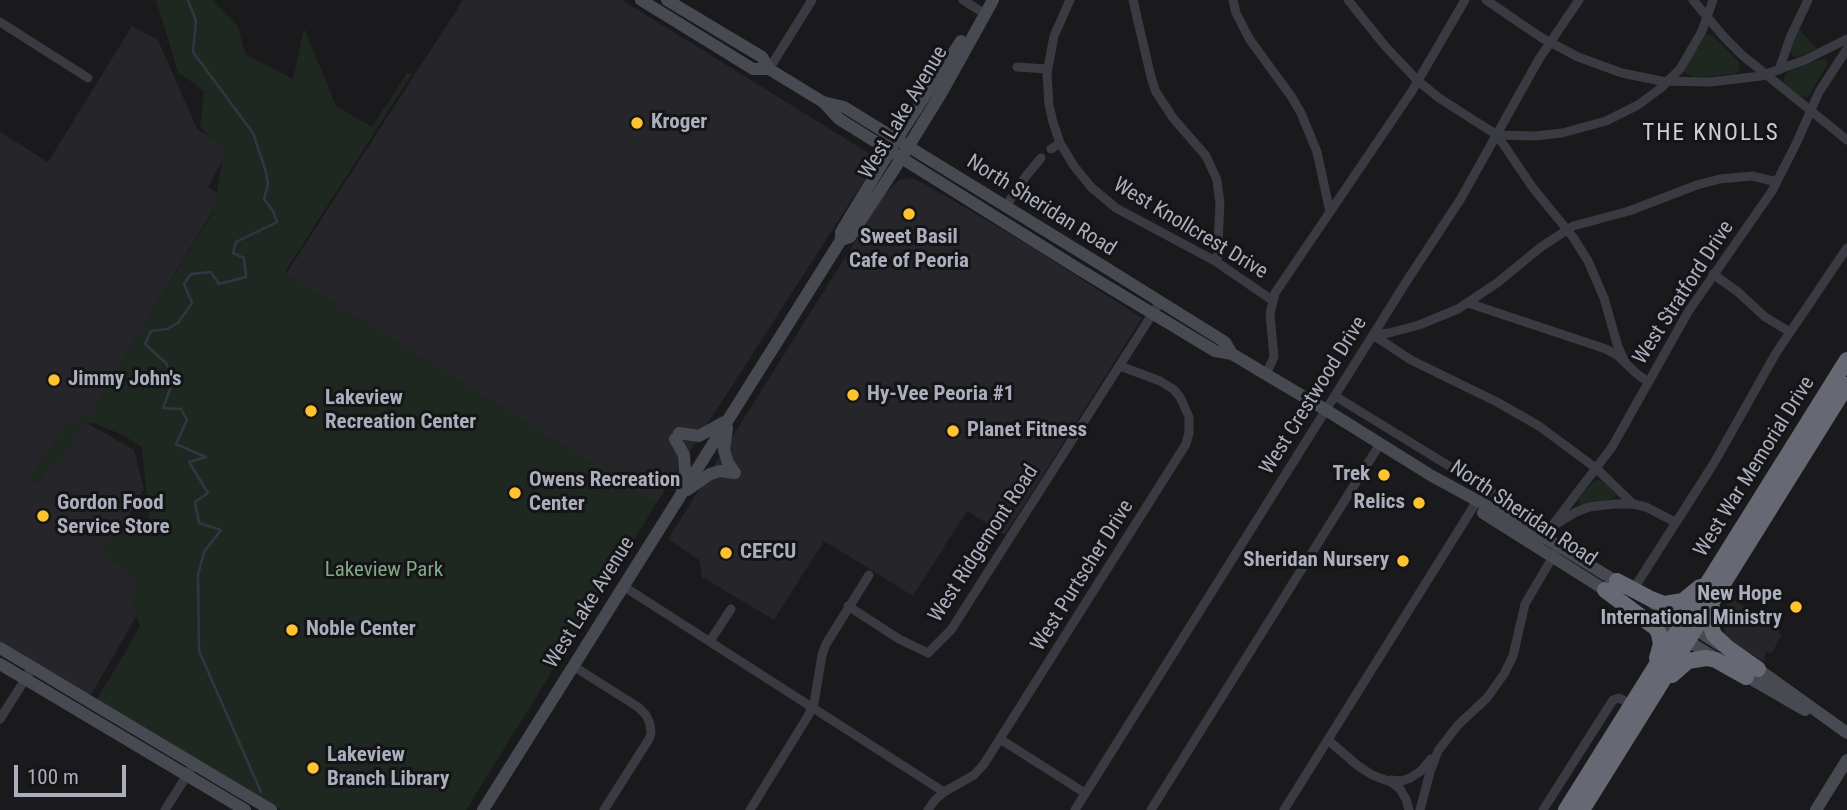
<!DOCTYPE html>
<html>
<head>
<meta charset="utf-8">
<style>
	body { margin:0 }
	#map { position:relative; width:1847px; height:810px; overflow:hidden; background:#1a191c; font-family:"Roboto Condensed",sans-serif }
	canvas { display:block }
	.scale { position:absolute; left:14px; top:765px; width:112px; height:32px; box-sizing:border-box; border:4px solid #abafbd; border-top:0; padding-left:9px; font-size:21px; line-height:24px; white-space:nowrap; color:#abafbd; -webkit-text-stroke:5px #151417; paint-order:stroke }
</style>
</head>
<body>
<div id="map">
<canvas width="1847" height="810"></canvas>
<div class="scale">100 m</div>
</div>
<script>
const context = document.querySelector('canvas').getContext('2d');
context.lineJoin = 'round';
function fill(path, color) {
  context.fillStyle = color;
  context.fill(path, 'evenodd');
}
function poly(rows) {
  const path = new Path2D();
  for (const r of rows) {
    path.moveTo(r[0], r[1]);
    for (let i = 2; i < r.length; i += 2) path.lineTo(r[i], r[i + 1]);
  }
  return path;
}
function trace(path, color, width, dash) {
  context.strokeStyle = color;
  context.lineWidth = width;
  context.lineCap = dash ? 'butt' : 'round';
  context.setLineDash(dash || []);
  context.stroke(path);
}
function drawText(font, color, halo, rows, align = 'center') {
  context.font = font + ' "Roboto Condensed",sans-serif';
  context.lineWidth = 6;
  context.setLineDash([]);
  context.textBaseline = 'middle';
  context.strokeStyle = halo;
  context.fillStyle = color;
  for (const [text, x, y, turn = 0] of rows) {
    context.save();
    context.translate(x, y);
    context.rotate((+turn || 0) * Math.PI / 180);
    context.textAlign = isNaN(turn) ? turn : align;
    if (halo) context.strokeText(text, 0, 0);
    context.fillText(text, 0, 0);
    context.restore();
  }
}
fill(poly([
	[463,0,622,0,878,159,656,504,282,280],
	[132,26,158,40,197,129,229,149,208,187,221,197,85,422,134,450,144,489,106,555,155,584,89,698,0,642,0,132,48,162],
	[912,178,925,184,1030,246,1142,318,1005,535,967,511,913,596,824,541,774,620,702,577,699,560,668,539,885,194,899,180],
	[1731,598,1780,629,1778,633,1782,635,1771,654,1766,651,1764,662,1723,636,1725,632,1724,626,1716,622]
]), '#262529');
fill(poly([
	[156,0,212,0,238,26,245,54,293,79,304,28,336,106,372,127,407,73,412,74,285,272,620,480,617,480,656,504,466,810,281,810,97,699,129,646,140,626,129,598,139,580,101,554,116,531,149,519,142,447,121,434,90,422,37,484,28,479,66,423,90,412,213,212,224,151,200,127,204,91,178,72],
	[1798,28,1817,49,1797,57,1794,56,1790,52],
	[1706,34,1712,35,1737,60,1740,66,1738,72,1734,74,1695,77,1686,74,1684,68],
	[1820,59,1826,60,1828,63,1810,94,1807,97,1799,96,1784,83,1784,77,1788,72],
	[1597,480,1602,481,1616,494,1615,498,1581,506,1579,504,1579,498,1593,482]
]), '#1f2820');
trace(poly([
	[188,0,196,21,193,52,253,133,266,172,268,184,264,199,273,211,277,222,236,242,233,253,244,258,246,277,219,284,211,272,191,274,184,284,192,303,178,323,167,329,151,331,145,344,166,363,174,379,163,408,181,409,187,420,176,444,206,457,189,462,208,493,195,502,199,523,221,530,204,552,198,575,199,651,261,792]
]), '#2e3842', 2.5);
trace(poly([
	[963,0,985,14],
	[1070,0,1054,36,1047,73,1049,105,1053,122,1060,143,1074,166,1091,187,1116,208,1215,261,1272,300],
	[1133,0,1151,77,1156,92,1173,118,1206,156,1217,180,1220,204,1217,262],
	[1233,0,1236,13,1250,40,1291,96,1301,113,1317,152,1330,212],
	[1348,0,1385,46,1418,81,1439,98,1497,135,1533,188,1573,237,1588,261,1604,298,1618,347,1625,362],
	[1486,0,1542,38,1578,57,1622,73,1661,81,1710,82,1761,76,1805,60,1847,39],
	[1693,0,1724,37,1742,55,1847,140],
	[0,22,88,78],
	[1017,67,1047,69],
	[769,69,812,0],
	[1779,70,1790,38,1808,0],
	[1497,135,1535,136,1562,133,1606,121,1638,105,1661,88,1680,69,1702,31,1713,0],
	[1051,149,1060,143],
	[1006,206,1026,176,1041,158],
	[1713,274,1738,292,1765,317,1790,332],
	[1468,303,1606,349,1617,355,1636,373,1648,382],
	[1373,335,1389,333,1419,325,1458,309,1497,283,1541,247,1573,226,1629,211,1697,185,1720,179,1752,176,1777,182],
	[1373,335,1411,360,1497,402,1539,426,1597,469,1633,504],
	[1266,374,1274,357,1270,314,1275,293,1412,91,1465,0],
	[1335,396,1550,528,1576,512,1589,507,1614,504,1633,504,1646,507,1675,522],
	[1542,539,1612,447,1688,312,1772,191,1796,144,1819,92,1847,49],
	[1638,582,1714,463,1776,353,1847,248],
	[623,586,944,792],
	[848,606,899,639,928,653,951,630,1160,302],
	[710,641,731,609],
	[573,666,638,707,646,715,650,724,651,733,649,739,604,810],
	[0,719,33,667],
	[1000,739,1085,793],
	[1328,740,1357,765,1372,775,1391,782,1400,789,1406,799,1409,810],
	[1391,780,1402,781,1410,778,1421,771,1431,759],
	[165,810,194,764],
	[750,810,808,716,814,703,822,655,826,644,869,575],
	[928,810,935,800,944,792,974,775,984,764,1186,444,1189,433,1189,417,1180,397,1173,389,1160,381,1120,366],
	[1075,810,1408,279,1460,200,1539,59,1579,0],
	[1151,810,1380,444],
	[1284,810,1477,501],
	[1420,810,1430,772,1438,751,1458,725,1487,698,1504,674,1513,656,1525,604,1555,553],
	[1543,810,1613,700,1619,698,1632,705]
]), '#3a3b42', 9);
trace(poly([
	[641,0,753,69,769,69],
	[667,0,762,57,769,69,823,102,839,119,1082,271,1215,351,1232,354,1326,410,1432,476,1544,537,1622,585],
	[823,102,844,107,1103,266,1225,342,1232,354],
	[841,240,841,232,862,197,904,128,961,41],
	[727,428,724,450,728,463,735,473],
	[679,433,699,436,724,422],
	[675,439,684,455,685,471,682,489],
	[687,490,710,474,720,471,735,473],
	[1483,513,1613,595],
	[1653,603,1720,645],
	[1652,619,1717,659],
	[0,648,271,810],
	[0,664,245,810],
	[1751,664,1847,733],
	[1739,672,1805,710],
	[483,810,841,240,850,237,895,168,942,92,993,0],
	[1816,810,1847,760]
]), '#484a52', 12);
trace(poly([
	[1617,581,1651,599,1664,604,1683,601,1700,587],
	[1605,590,1656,628,1659,634,1661,644,1657,658],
	[1712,607,1710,624,1714,635,1728,648,1758,669],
	[1672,675,1688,661,1706,658,1716,660,1746,677],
	[1566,810,1847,360],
	[1582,810,1847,385]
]), '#666973', 16);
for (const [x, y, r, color] of [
	[637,123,7,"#ffc32f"],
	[909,214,7,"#ffc32f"],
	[54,380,7,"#ffc32f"],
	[853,395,7,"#ffc32f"],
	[311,411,7,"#ffc32f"],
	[953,431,7,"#ffc32f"],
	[1384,475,7,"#ffc32f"],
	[515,493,7,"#ffc32f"],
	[1419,503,7,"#ffc32f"],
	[43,516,7,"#ffc32f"],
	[726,553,7,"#ffc32f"],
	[1403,561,7,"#ffc32f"],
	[1796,607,7,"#ffc32f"],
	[292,630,7,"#ffc32f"],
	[313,768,7,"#ffc32f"]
]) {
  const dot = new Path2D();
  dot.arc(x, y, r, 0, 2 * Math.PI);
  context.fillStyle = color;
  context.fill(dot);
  trace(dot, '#151417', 2.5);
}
drawText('21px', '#abafbd', '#151417', [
	["West Lake Avenue",904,113,-59],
	["North Sheridan Road",1041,206,32],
	["West Knollcrest Drive",1190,229,31],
	["West Stratford Drive",1684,293,-57],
	["West Crestwood Drive",1314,396,-58],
	["West War Memorial Drive",1755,467,-58],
	["North Sheridan Road",1523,514,34],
	["West Ridgemont Road",984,544,-57],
	["West Purtscher Drive",1083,576,-58],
	["West Lake Avenue",590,603,-58]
]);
drawText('bold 21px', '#abafbd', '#151417', [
	["Kroger",651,123],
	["Sweet Basil",909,238,"center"],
	["Cafe of Peoria",909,262,"center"],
	["Jimmy John's",68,380],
	["Hy-Vee Peoria #1",867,395],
	["Lakeview",325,399],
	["Recreation Center",325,423],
	["Planet Fitness",967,431],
	["Trek",1370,475,"right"],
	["Owens Recreation",529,481],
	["Center",529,505],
	["Relics",1405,503,"right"],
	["Gordon Food",57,504],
	["Service Store",57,528],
	["CEFCU",740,553],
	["Sheridan Nursery",1389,561,"right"],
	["New Hope",1782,595,"right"],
	["International Ministry",1782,619,"right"],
	["Noble Center",306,630],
	["Lakeview",327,756],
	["Branch Library",327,780]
], 'left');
drawText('21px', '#80a985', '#151417', [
	["Lakeview Park",384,571]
]);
context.letterSpacing = '2px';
drawText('23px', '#cccfd8', '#151417', [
	["THE KNOLLS",1711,134]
]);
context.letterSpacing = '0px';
</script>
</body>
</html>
